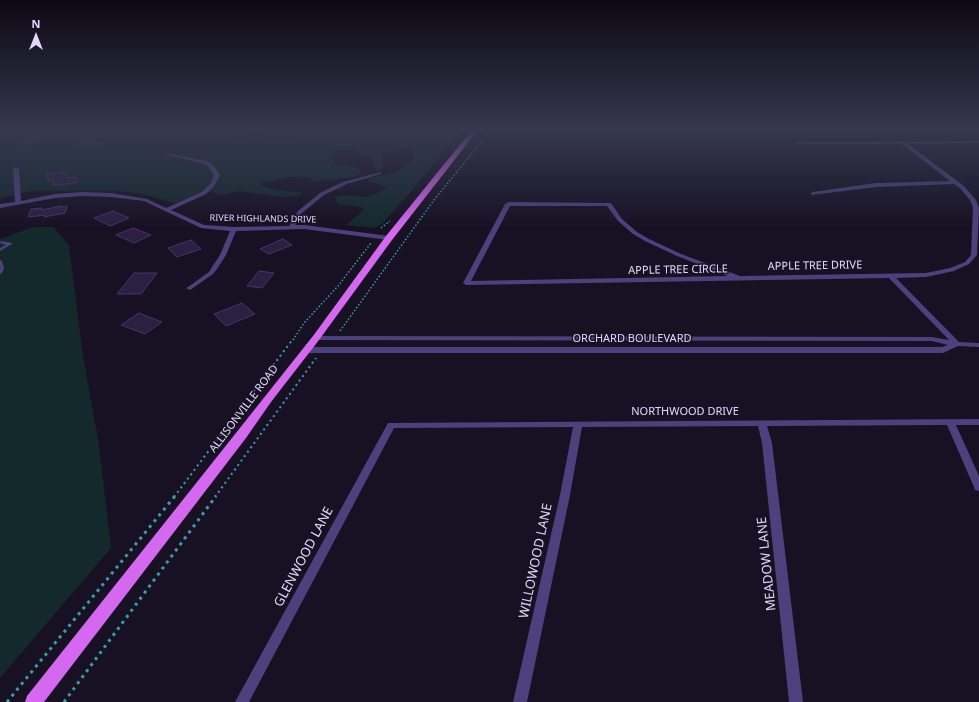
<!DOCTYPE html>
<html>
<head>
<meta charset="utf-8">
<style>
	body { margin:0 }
	#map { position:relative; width:979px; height:702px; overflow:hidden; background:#171123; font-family:"Noto Sans",sans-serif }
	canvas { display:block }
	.north { position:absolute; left:16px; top:16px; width:40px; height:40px; -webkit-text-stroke:3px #171123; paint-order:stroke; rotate:0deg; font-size:11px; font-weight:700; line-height:16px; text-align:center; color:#e1d7fb }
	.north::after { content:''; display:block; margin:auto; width:14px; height:18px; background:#e1d7fb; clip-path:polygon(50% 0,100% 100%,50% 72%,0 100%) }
</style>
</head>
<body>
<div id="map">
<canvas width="979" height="702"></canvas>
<div class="north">N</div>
</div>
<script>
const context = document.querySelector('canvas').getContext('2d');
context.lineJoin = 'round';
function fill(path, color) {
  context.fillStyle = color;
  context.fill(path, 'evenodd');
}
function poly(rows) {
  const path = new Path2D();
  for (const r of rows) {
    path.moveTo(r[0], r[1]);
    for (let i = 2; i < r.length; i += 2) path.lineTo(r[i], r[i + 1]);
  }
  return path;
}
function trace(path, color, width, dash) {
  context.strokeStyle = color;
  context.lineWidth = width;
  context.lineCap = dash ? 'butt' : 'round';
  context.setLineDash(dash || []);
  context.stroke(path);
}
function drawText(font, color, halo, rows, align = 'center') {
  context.font = font + ' "Noto Sans",sans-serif';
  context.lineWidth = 3;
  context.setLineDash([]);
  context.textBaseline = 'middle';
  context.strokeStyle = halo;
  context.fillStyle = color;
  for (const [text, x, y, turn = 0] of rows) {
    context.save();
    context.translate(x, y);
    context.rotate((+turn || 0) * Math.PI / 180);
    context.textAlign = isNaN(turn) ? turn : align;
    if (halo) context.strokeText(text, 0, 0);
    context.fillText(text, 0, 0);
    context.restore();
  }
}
fill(poly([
	[0,131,461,131,407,196,383,223,375,228,346,225,364,209,360,207,338,204,335,197,345,195,366,197,376,194,387,187,366,181,377,176,386,175,397,171,406,165,414,159,412,151,409,149,384,153,381,157,383,159,383,168,376,171,372,158,352,150,336,150,331,154,336,164,347,165,361,169,360,174,354,177,311,182,313,178,287,177,275,181,263,182,260,185,275,190,300,192,302,195,283,197,238,191,221,195,212,192,213,191,174,203,142,194,118,191,32,191,0,198],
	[33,227,54,227,69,246,83,356,99,445,111,548,0,678,0,239]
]), '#14292c');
trace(poly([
	[106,131,118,134,132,131],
	[166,131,186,131],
	[241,131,232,135,237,137,260,135,274,139,275,141,296,138,297,135,291,132,293,131]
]), '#0f183d', 2.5);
const building = poly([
	[38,136,41,140,23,144,20,139,38,136],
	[87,140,100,143,90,147,77,144,87,140],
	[62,172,63,174,67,174,67,178,76,177,77,182,60,185,52,185,54,183,52,179,49,180,47,177,47,174,62,172],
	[60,206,60,207,67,206,65,213,44,217,45,215,28,217,31,209,42,208,42,210,60,206],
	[113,211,129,218,110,226,94,218,113,211],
	[133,228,151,235,134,243,116,235,133,228],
	[283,239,292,245,269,254,260,249,283,239],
	[191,240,201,249,177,257,168,248,191,240],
	[259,271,274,273,262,288,247,286,259,271],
	[134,273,157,273,141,294,117,294,134,273],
	[242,303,255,314,226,326,214,314,242,303],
	[139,313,162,322,145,334,121,325,139,313]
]);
fill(building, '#2c1f42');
trace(building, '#48336b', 1);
trace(poly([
	[381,228,390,221],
	[340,331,434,200,490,131],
	[293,340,304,323,338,286,371,243]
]), '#3c9daa', 1.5, [1.5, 2]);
trace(poly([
	[174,497,293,339],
	[215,497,316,358]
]), '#3c9daa', 2, [2, 3.5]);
trace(poly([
	[7,702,175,496],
	[64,702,216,496]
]), '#3c9daa', 3, [3, 4.5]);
fill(poly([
	[0,241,12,243,12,244,0,251,0,248,6,245,0,243,0,241],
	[0,260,2,261,4,268,2,273,0,274,0,260]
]), '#4d417d');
fill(poly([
	[979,141,979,143,908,144,964,186,976,200,979,208,977,255,969,264,954,271,926,277,896,278,959,342,979,343,979,347,958,346,943,353,307,353,303,350,307,347,942,347,948,345,932,341,316,340,312,338,316,336,932,337,949,340,889,278,466,285,463,283,505,204,508,202,611,203,622,219,637,232,649,239,681,254,740,276,926,273,950,268,965,262,971,255,973,208,970,200,960,188,954,184,876,187,811,195,811,193,813,192,876,183,950,181,902,144,797,144,795,143,797,142,979,141],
	[510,206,607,206,618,221,633,234,645,241,677,256,728,276,471,281,510,206],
	[167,153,206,161,212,164,220,175,215,185,206,194,171,210,204,225,234,227,289,226,298,211,320,193,343,182,381,172,381,174,347,184,324,195,302,213,295,225,304,225,389,236,392,238,389,240,304,229,236,231,226,255,217,269,213,274,190,290,186,288,188,287,209,272,212,267,220,255,230,231,201,228,144,201,111,197,82,196,55,198,0,208,0,204,15,202,13,169,16,167,19,169,21,201,55,194,82,192,111,193,147,199,166,208,202,192,211,183,214,175,208,166,202,163,167,155,167,153],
	[979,419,979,425,956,425,979,476,979,491,975,490,974,487,947,425,767,426,772,443,803,702,789,702,762,443,758,426,582,427,570,495,527,702,513,702,560,495,573,427,394,428,249,702,235,702,388,423,979,419]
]), '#4d417d');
fill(poly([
	[471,131,477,131,392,240,319,340,271,402,246,438,44,702,25,702,27,696,313,336,386,236,471,131]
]), '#d469ef');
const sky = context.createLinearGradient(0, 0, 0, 229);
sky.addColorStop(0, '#0d0913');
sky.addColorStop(0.57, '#363850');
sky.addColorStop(1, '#36385000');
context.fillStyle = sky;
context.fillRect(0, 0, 979, 229);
drawText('9px', '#e1d7fb', '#171123', [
	["RIVER HIGHLANDS DRIVE",263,219,1]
]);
drawText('11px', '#e1d7fb', '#171123', [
	["APPLE TREE DRIVE",815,266,-1],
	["APPLE TREE CIRCLE",678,270,-1],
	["ORCHARD BOULEVARD",632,339],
	["ALLISONVILLE ROAD",244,409,-53],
	["NORTHWOOD DRIVE",685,412]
]);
drawText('13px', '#e1d7fb', '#171123', [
	["GLENWOOD LANE",304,557,-62],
	["WILLOWOOD LANE",536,561,-78],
	["MEADOW LANE",767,564,-96]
]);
</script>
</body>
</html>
